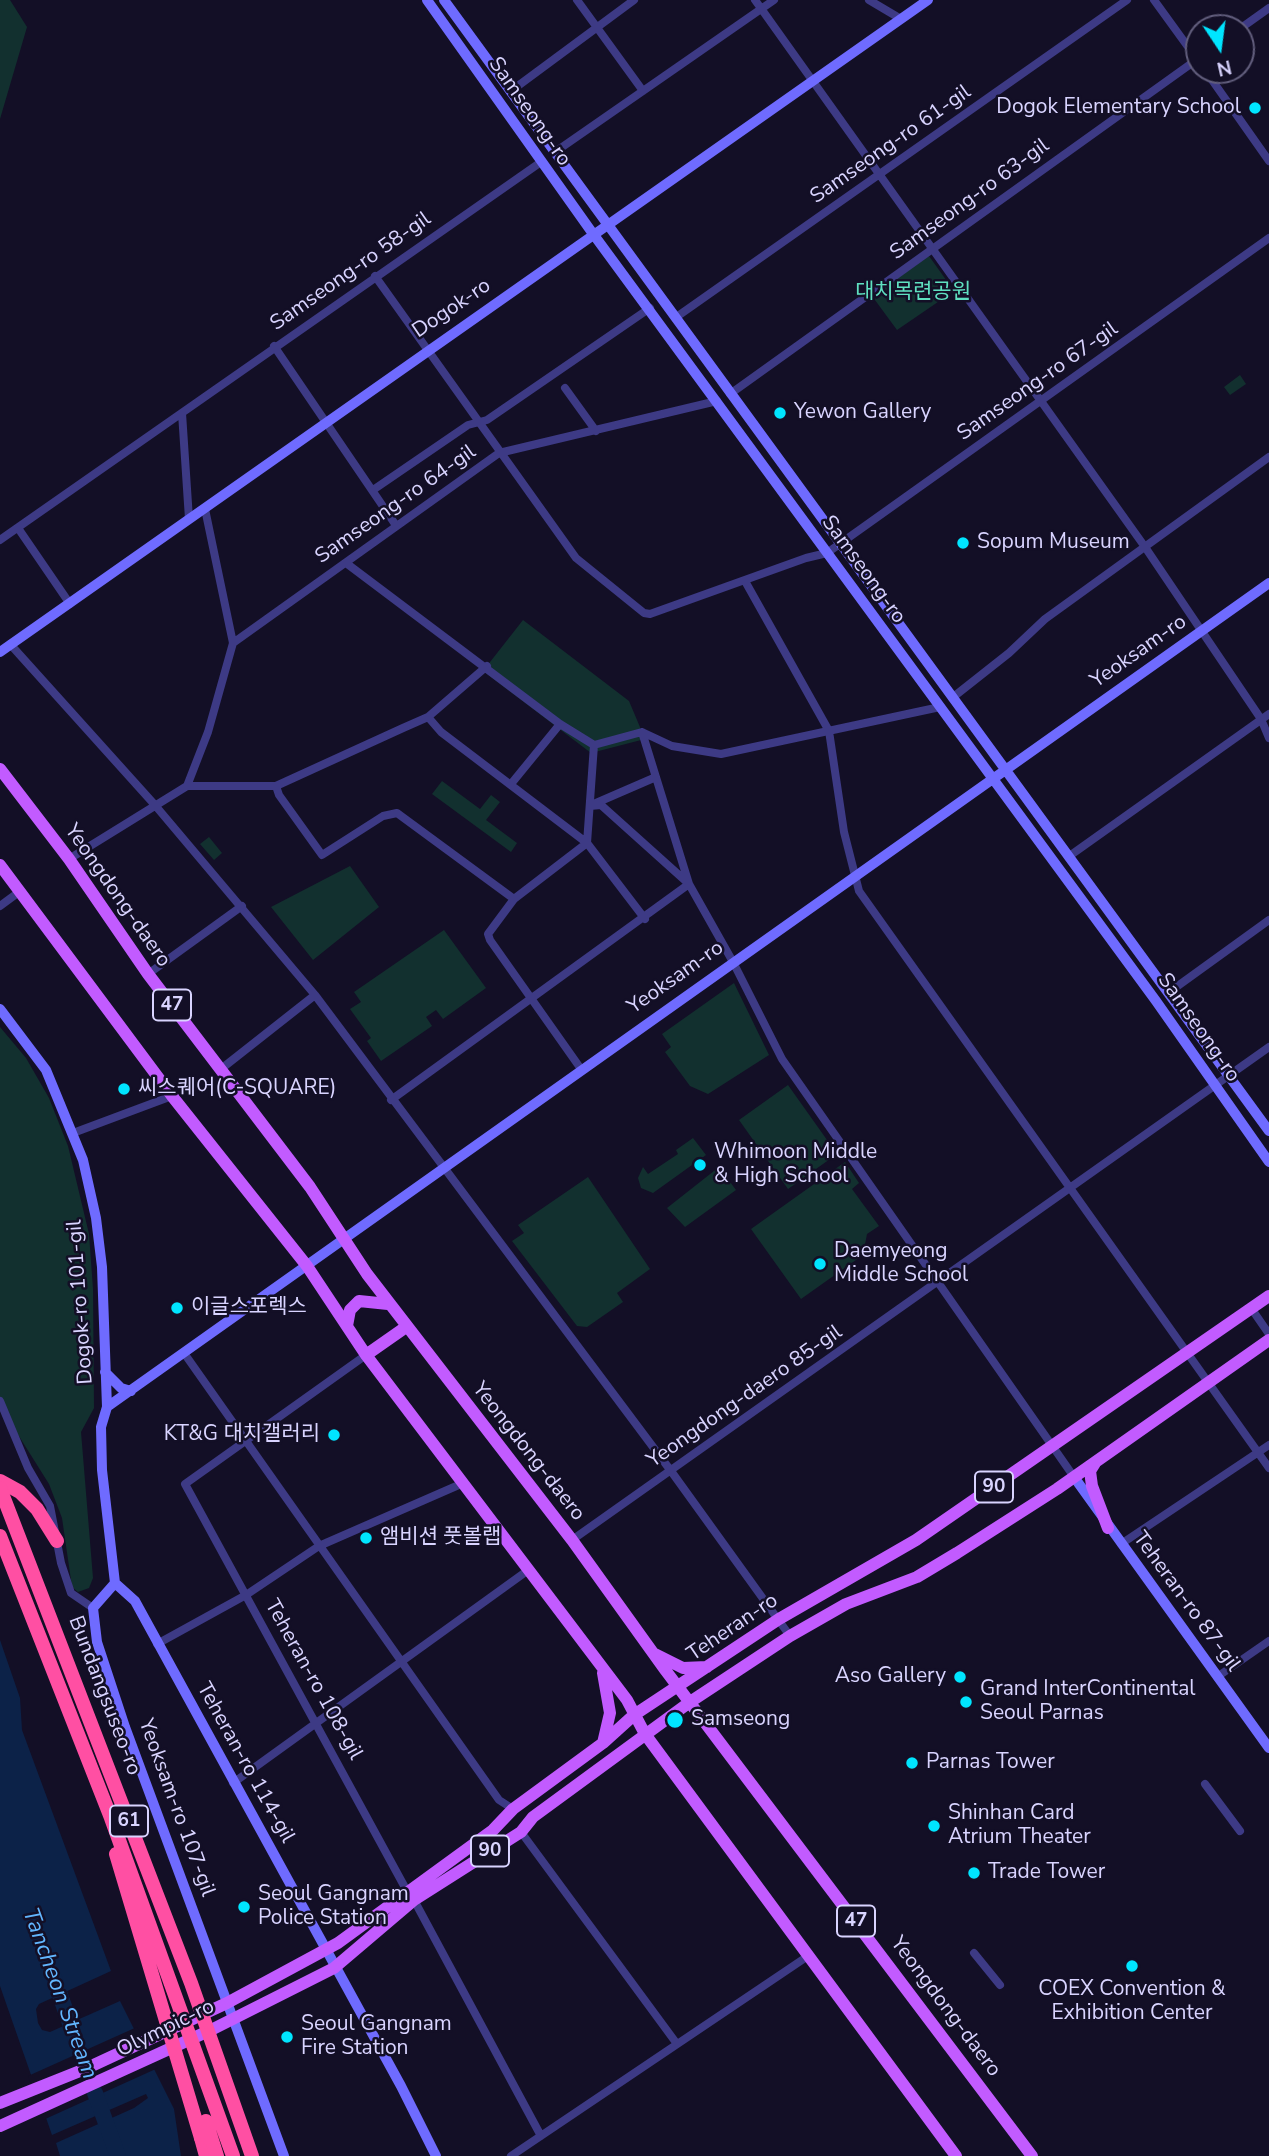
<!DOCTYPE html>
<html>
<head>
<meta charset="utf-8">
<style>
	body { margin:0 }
	#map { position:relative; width:1269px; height:2156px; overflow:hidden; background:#130f26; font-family:"Nunito Sans",sans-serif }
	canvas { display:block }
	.north { position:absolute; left:1185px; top:14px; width:70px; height:70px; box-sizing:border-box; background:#130f26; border:2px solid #625e7d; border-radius:50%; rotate:167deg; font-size:19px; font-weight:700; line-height:28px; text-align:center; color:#d9d4ff }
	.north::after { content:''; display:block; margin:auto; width:24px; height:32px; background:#00e5ff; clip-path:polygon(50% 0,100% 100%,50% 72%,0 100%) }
</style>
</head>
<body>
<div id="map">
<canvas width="1269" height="2156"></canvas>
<div class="north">N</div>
</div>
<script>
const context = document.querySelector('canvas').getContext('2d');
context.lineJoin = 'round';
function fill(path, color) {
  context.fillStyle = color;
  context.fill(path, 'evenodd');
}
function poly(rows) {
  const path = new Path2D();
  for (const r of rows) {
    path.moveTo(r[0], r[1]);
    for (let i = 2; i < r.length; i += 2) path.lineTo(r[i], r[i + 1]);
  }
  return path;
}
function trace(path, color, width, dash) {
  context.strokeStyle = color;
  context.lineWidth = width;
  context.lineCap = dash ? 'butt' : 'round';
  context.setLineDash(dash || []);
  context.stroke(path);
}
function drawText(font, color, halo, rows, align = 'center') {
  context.font = font + ' "Nunito Sans","Noto Sans KR",sans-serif';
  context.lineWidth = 5;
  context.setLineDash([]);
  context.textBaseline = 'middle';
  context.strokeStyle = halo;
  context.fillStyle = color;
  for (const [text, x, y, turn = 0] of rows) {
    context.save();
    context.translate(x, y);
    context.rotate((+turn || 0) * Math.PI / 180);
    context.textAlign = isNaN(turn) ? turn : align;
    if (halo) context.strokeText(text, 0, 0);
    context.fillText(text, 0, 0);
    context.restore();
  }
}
fill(poly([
	[0,0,10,0,27,27,0,119],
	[929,256,954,291,897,330,872,296],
	[1240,375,1246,384,1230,395,1224,387],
	[523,620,629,701,645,739,591,753,483,671],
	[442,781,480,809,491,795,500,802,486,820,517,843,511,852,432,794],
	[209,837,222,853,214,860,200,844],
	[350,866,379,907,313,960,271,907],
	[444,930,486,988,443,1019,436,1010,426,1017,432,1026,381,1061,367,1041,371,1038,350,1009,361,1002,354,992],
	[734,983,769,1055,708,1094,690,1086,665,1052,671,1047,662,1034],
	[0,1027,26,1058,49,1098,68,1146,89,1234,93,1289,94,1408,81,1432,93,1578,89,1588,78,1592,72,1587,62,1518,49,1484,0,1406],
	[788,1085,837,1154,788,1189,739,1120],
	[693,1138,706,1155,653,1193,641,1188,638,1178,643,1167,648,1174,678,1154,676,1150],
	[845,1162,859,1183,852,1189,879,1226,867,1234,863,1255,801,1299,751,1229],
	[719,1167,736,1190,685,1227,667,1208],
	[588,1177,650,1269,617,1293,623,1302,587,1327,577,1326,512,1241,524,1233,518,1225]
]), '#12302f');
fill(poly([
	[0,1640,20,1698,22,1730,111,1971,39,2004,36,2009,38,2023,42,2030,50,2032,120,2001,174,2109,181,2156,60,2156,56,2143,134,2108,148,2098,146,2094,52,2135,0,1986]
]), '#0c2248');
fill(poly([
	[137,2027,158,2068,43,2120,28,2076]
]), '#130f26');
trace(poly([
	[54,1978,77,2043],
	[95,2093,118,2156]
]), '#0c2248', 16);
trace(poly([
	[577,0,643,91],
	[755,0,1145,547,1261,719,1269,738],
	[869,0,901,19],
	[1154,0,1199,62],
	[1241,28,1269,8],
	[1205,70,1269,161],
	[511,91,634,0],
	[555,152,774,0],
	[375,276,576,558,644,613,650,614,806,558,827,553,1269,238],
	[675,318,1127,0],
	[274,346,395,524],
	[565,388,596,431],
	[730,394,1199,58],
	[182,413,189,519],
	[373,490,468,425,487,420,650,308],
	[18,528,70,604],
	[0,540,541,162],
	[346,563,560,724,594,745,642,732,672,746,721,754,940,707],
	[745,581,829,731,844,832,859,891,1269,1468],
	[233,643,499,453,717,401],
	[10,644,154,804,315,995,671,1471,790,1636],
	[952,698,1009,653,1045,619,1269,457],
	[428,717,441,732,587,843,645,919],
	[642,732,689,884,733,962,782,1059,1074,1477],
	[511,784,560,724],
	[187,786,208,732,233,643,205,509],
	[276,786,279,795,322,855,383,816,397,813,514,899],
	[596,803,656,777],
	[1068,857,1269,714],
	[69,859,187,786,276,786,403,728,428,717,487,666],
	[0,906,19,892],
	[148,974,242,906],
	[1168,993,1269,920],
	[221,1069,315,995],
	[581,1069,490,940,488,934,514,899,587,843,594,745],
	[391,1100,689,884,601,805,590,806],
	[73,1133,172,1096],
	[1251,1308,1269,1334],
	[184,1353,499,1800,513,1809],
	[366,1355,185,1484,408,1893],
	[0,1401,28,1468,50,1506,61,1563,71,1593,93,1608],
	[572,1540,1269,1047],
	[1121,1544,1269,1445],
	[157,1644,246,1595,319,1546,461,1484],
	[1217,1677,1269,1641],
	[233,1783,527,1571],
	[1205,1784,1240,1831],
	[521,1832,677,2044],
	[414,1900,541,2136],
	[974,1953,1000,1985],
	[511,2156,808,1956]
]), '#3d3a85', 8);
trace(poly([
	[427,0,591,231,1156,1001,1269,1162],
	[444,0,1269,1131],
	[0,652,928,0],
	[0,1009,46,1070,83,1160,96,1218,102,1267,107,1407,101,1427,102,1470,115,1583],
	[105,1372,121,1388,131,1391],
	[107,1407,1269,583],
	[1074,1477,1269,1748],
	[115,1583,135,1601,401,2086,436,2156],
	[115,1583,93,1608,97,1642,125,1727,284,2156]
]), '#6f6bff', 10);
trace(poly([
	[0,769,69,859,148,974,310,1187,367,1274,572,1540,666,1671,1032,2156],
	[0,865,172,1096,307,1266,366,1355,627,1700,645,1734,956,2156],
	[347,1326,350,1310,359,1301,388,1304],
	[366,1355,406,1327],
	[1095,1463,1090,1471,1092,1486,1108,1528],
	[655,1654,683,1668,707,1667],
	[603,1743,610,1713,603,1673],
	[0,2103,85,2069,227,2003,338,1943,493,1830,513,1809,603,1743,634,1715,779,1619,916,1540,1269,1296],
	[0,2126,213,2029,334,1968,414,1900,521,1832,533,1817,690,1702,790,1636,846,1604,917,1577,957,1553,1057,1489,1269,1340]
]), '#c25bff', 12);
trace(poly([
	[0,1481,20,1492,37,1509,57,1541],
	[201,2138,206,2156]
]), '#ff4fa3', 14);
trace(poly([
	[0,1488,191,1983,252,2156],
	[0,1536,111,1818,233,2156],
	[116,1854,201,2138],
	[206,2121,217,2156]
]), '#ff4fa3', 14);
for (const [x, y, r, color] of [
	[1255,108,7,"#00e5ff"],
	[780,413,7,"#00e5ff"],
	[963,543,7,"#00e5ff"],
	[124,1089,7,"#00e5ff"],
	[700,1165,7,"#00e5ff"],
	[820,1264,7,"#00e5ff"],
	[177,1308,7,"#00e5ff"],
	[334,1435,7,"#00e5ff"],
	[366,1538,7,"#00e5ff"],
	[960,1677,7,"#00e5ff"],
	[966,1702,7,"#00e5ff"],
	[675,1720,9,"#00e5ff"],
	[912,1763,7,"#00e5ff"],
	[934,1826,7,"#00e5ff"],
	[974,1873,7,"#00e5ff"],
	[244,1907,7,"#00e5ff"],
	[1132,1966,7,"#00e5ff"],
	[287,2037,7,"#00e5ff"]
]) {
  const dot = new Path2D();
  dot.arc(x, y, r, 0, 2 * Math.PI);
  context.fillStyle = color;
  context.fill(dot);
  trace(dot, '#130f26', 2.5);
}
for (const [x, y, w] of [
	[172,1005,38],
	[994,1487,38],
	[129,1821,38],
	[490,1851,38],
	[856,1921,38]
]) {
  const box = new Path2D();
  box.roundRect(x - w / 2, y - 15.5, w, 31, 5);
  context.fillStyle = '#130f26';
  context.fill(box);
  trace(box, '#d9d4ff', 2);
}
drawText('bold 19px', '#d9d4ff', null, [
	["47",172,1005],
	["90",994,1487],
	["61",129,1821],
	["90",490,1851],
	["47",856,1921]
]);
drawText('21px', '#d9d4ff', '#130f26', [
	["Dogok Elementary School",1241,108,"right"],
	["Yewon Gallery",794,413],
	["Sopum Museum",977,543],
	["씨스퀘어(C-SQUARE)",138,1089],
	["Whimoon Middle",714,1153],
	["& High School",714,1177],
	["Daemyeong",834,1252],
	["Middle School",834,1276],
	["이글스포렉스",191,1308],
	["KT&G 대치갤러리",320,1435,"right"],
	["앰비션 풋볼랩",380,1538],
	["Aso Gallery",946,1677,"right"],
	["Grand InterContinental",980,1690],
	["Seoul Parnas",980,1714],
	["Samseong",691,1720],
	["Parnas Tower",926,1763],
	["Shinhan Card",948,1814],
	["Atrium Theater",948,1838],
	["Trade Tower",988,1873],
	["Seoul Gangnam",258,1895],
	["Police Station",258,1919],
	["COEX Convention &",1132,1990,"center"],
	["Exhibition Center",1132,2014,"center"],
	["Seoul Gangnam",301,2025],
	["Fire Station",301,2049]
], 'left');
drawText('21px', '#d9d4ff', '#130f26', [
	["Samseong-ro",529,112,55],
	["Samseong-ro 61-gil",891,145,-35],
	["Samseong-ro 63-gil",970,200,-36],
	["Samseong-ro 58-gil",351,272,-35],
	["Dogok-ro",452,309,-34],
	["Samseong-ro 67-gil",1038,382,-35],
	["Samseong-ro 64-gil",396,505,-35],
	["Samseong-ro",863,570,54],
	["Yeoksam-ro",1139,652,-35],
	["Yeongdong-daero",117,896,55],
	["Yeoksam-ro",676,978,-35],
	["Samseong-ro",1198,1028,55],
	["Dogok-ro 101-gil",81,1302,-94],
	["Yeongdong-daero 85-gil",745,1397,-35],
	["Yeongdong-daero",528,1452,52],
	["Teheran-ro 87-gil",1186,1602,54],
	["Teheran-ro",733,1628,-34],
	["Teheran-ro 108-gil",313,1680,61],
	["Bundangsuseo-ro",104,1696,69],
	["Teheran-ro 114-gil",245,1763,61],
	["Yeoksam-ro 107-gil",176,1808,70],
	["Yeongdong-daero",945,2007,53],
	["Olympic-ro",166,2029,-26]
]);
drawText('21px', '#5fe0c0', '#130f26', [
	["대치목련공원",913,293]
]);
drawText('italic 23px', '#62b6ff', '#130f26', [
	["Tancheon Stream",59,1994,70]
]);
</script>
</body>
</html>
